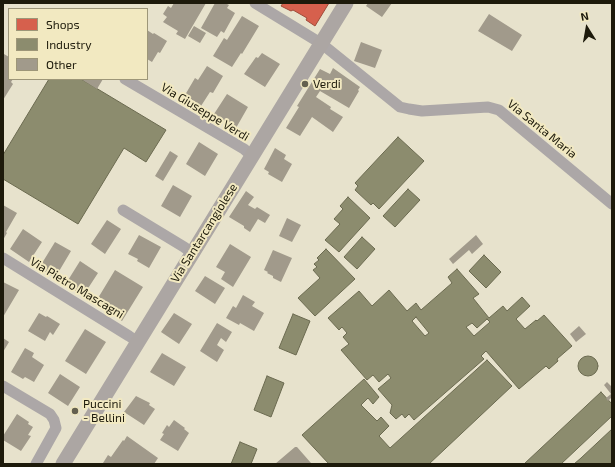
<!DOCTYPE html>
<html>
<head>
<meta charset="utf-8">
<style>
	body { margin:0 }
	#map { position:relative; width:615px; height:467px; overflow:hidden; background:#e7e2cc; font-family:"Exo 2",sans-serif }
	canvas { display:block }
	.frame { position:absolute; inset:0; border:4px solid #1d1a0b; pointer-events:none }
	.legend { position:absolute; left:8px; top:8px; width:140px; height:72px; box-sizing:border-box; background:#f2e9c1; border:1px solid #9d9678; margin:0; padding:5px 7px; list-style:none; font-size:12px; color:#1d1a0b }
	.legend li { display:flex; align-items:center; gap:8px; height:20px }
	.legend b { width:20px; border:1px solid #9d9678 }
	.north { position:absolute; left:567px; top:8px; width:40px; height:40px; -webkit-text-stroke:3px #f2e9c1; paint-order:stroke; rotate:349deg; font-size:11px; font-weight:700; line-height:16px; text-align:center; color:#1d1a0b }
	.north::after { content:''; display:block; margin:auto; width:14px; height:18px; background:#1d1a0b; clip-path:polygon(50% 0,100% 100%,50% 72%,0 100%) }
</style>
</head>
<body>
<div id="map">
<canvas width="615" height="467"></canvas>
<div class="frame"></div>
<ul class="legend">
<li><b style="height:11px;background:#d6604d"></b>Shops</li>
<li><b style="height:11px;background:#8c8c6e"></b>Industry</li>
<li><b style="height:11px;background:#a19a8b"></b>Other</li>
</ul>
<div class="north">N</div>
</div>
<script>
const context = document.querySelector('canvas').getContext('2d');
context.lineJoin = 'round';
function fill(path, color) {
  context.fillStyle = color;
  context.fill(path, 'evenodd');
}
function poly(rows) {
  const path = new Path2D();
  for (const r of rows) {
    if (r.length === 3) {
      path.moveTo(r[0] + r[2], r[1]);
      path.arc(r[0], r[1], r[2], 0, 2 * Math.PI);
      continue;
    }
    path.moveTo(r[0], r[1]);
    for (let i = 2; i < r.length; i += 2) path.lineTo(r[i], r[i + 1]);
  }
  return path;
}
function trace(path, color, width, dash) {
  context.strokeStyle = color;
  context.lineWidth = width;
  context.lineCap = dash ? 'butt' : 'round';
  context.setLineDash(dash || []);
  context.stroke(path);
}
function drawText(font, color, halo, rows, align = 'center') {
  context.font = font + ' "Exo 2",sans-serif';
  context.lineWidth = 4;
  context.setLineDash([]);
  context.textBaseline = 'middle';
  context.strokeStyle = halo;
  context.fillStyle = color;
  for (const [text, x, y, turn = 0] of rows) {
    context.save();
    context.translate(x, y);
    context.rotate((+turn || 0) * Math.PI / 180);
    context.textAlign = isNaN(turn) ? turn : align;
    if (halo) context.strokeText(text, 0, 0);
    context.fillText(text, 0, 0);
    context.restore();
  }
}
const shops = poly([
	[283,3,329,3,315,26,306,20,307,18,293,10,291,11,281,6,283,3]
]);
fill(shops, '#d6604d');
trace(shops, '#9e4b39', 1);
const industry = poly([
	[49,79,81,79,166,130,146,162,124,148,78,224,3,179,3,155,49,79],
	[398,137,424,161,379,209,373,203,371,205,355,190,358,186,355,183,398,137],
	[408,189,420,200,395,227,383,216,408,189],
	[348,197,370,218,339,252,325,240,340,224,334,219,343,209,340,206,348,197],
	[362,237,375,249,357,269,344,257,362,237],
	[326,249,355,279,315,316,298,298,320,278,313,270,317,267,314,264,319,260,317,258,326,249],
	[484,255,501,272,486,288,469,271,484,255],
	[457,269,479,294,473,298,489,318,503,306,507,311,522,297,530,306,516,319,525,329,536,320,537,321,544,315,572,346,557,359,558,361,549,369,546,366,519,389,486,351,481,356,484,359,414,420,409,414,405,418,402,414,396,419,390,413,392,405,378,389,391,378,388,374,379,382,373,375,367,380,341,350,349,344,343,337,347,333,342,327,339,330,328,318,359,291,372,306,389,290,407,311,416,303,421,310,452,283,448,277,457,269],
	[416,317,429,333,425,336,412,321,416,317],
	[487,319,490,322,474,336,466,327,472,323,477,328,487,319],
	[293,314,310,321,296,355,279,348,293,314],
	[588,366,10],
	[487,360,512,386,429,464,329,464,302,435,364,379,379,397,373,404,368,398,361,405,377,421,381,417,389,426,379,436,390,448,487,360],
	[267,376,284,383,271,417,254,410,267,376],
	[601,392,612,404,612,416,561,464,524,464,601,392],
	[612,429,612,464,574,464,581,458,612,429],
	[240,442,257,449,251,464,231,464,240,442]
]);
fill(industry, '#8c8c6e');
trace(industry, '#6b6a50', 1);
fill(poly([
	[174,3,206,3,185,39,176,34,178,31,163,22,167,17,163,14,168,6,171,8],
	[215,3,225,3,229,5,227,8,235,13,224,33,221,31,217,37,201,28],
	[368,3,392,3,382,17,366,6],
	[489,14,522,35,512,51,478,31],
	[242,16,259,26,242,54,241,53,232,67,213,56,224,38,227,40],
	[194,26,206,33,200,43,188,36],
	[147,30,153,34,154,33,167,41,160,53,158,52,152,62,147,59],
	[361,42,382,50,375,68,354,61],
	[262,53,280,64,265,87,244,74,256,57,258,58],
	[4,54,9,57,9,79,13,79,11,82,13,84,3,100],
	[207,66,223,76,213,93,210,92,201,106,185,95,195,78,198,80],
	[333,68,360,87,358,90,359,91,349,108,320,91,316,97,331,107,330,109,343,117,333,132,312,117,300,136,286,128,299,107,297,106,320,69,330,74],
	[81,79,103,79,97,89],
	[227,94,248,107,236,128,214,114],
	[199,142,218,154,205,176,186,164],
	[275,148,286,155,284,159,292,164,282,182,268,174,269,172,264,169],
	[170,151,178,156,163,181,155,176],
	[173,185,192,196,180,217,161,206],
	[246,191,254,197,248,205,255,209,257,207,270,215,265,223,258,219,250,232,244,228,244,226,229,217],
	[3,205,17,213,6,232,7,233,3,240],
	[287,218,301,225,292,242,279,236],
	[107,220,121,229,105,254,91,244],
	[23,229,42,242,29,262,10,249],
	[139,235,161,247,149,268,137,261,138,259,128,254],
	[476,235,483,244,472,254,469,250,453,264,449,259],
	[55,242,71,251,55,278,39,268],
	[230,244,251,257,233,287,221,279,225,272,216,267],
	[273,250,292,258,281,282,273,278,273,276,267,273,268,272,264,270],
	[80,261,98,273,83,296,65,285],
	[115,270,143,287,122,321,95,303],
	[205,276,225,288,215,304,195,291],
	[3,282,19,290,3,317],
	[243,295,255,302,252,306,264,313,254,331,240,323,239,325,226,318,233,306,236,308],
	[39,313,46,317,47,316,60,324,53,335,50,332,45,341,28,331],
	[174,313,192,324,179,344,161,332],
	[217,323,232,332,226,342,221,338,217,345,224,350,217,362,200,351],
	[579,326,586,334,576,342,570,334],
	[85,329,106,342,86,374,65,361],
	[3,338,9,342,3,352],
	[25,348,34,353,32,357,44,365,34,382,25,377,23,379,11,372],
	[162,353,186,367,174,386,150,372],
	[60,374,80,387,68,406,48,393],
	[607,382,612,387,612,397,608,401,606,398,611,394,604,385],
	[136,396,150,403,149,405,155,409,144,425,124,412],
	[17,414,29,422,28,424,33,427,28,435,31,436,21,451,3,440,3,436],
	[174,420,185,428,184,429,189,433,178,451,160,440,164,434,162,433,167,425,169,427],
	[127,436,158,458,154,464,104,464,103,463,108,455,111,457,123,440,124,441],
	[295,447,297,447,311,463,310,464,275,464]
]), '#a19a8b');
trace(poly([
	[255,3,322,44,400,107,409,109,422,111,488,107,499,110,612,204],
	[125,79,244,149,252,156],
	[123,210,184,247,192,253],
	[3,258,129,336,138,342],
	[3,386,50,414,54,420,56,428,36,464]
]), '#aca7a7', 11);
trace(poly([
	[63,464,346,3]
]), '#aca6a3', 15);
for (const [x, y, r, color] of [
	[305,84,4,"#64604f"],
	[75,411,4,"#64604f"]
]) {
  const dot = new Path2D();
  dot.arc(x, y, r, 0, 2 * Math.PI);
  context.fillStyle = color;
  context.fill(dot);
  trace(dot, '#f2e9c1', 1.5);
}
drawText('12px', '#1d1a0b', '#f2e9c1', [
	["Verdi",313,84],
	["Puccini",83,404],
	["- Bellini",83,418]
], 'left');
drawText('12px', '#1d1a0b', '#f2e9c1', [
	["Via Giuseppe Verdi",205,112,31],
	["Via Santa Maria",542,129,39],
	["Via Santarcangiolese",204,233,-58],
	["Via Pietro Mascagni",77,288,31]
]);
</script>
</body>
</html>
